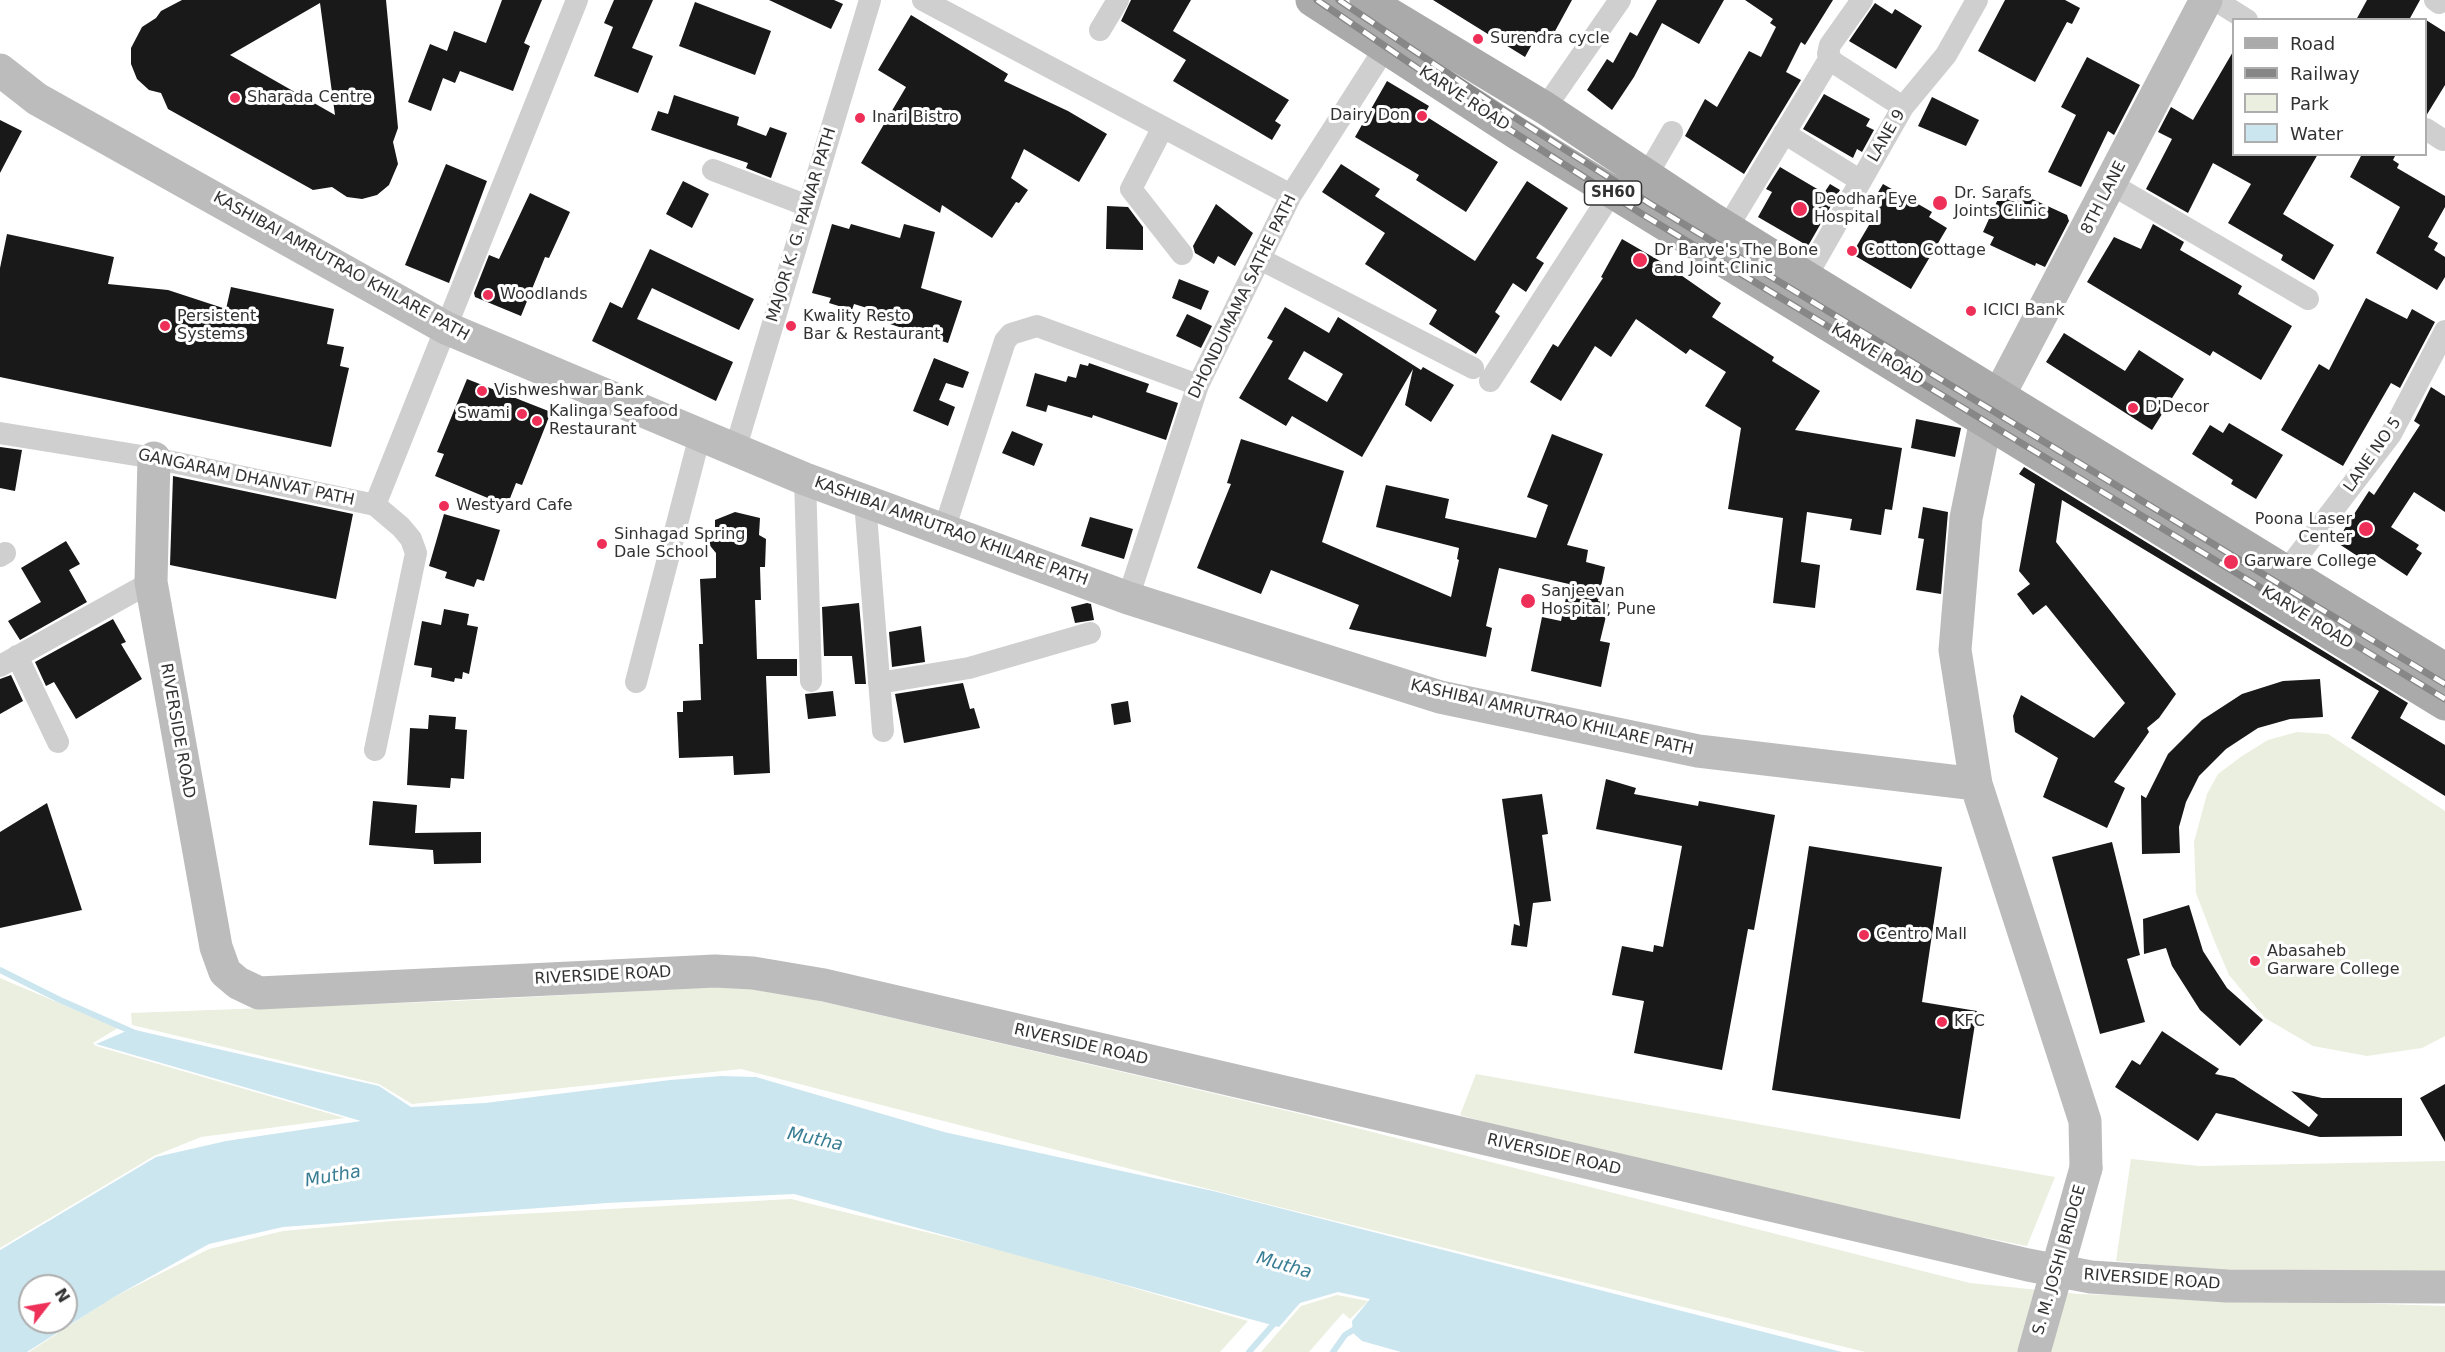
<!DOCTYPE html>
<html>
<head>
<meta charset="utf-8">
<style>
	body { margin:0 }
	#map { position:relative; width:2445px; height:1352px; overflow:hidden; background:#fff; font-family:"DejaVu Sans",sans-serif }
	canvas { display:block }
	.legend { position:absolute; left:2232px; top:18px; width:195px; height:138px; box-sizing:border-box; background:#fff; border:2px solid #adadad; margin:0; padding:8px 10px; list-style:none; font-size:18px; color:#323232 }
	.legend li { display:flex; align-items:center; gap:12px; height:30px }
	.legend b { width:30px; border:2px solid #adadad }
	.north { position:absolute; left:18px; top:1274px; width:60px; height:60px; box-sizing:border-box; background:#fff; border:2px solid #adadad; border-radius:50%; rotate:59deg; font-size:16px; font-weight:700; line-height:24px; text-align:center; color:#323232 }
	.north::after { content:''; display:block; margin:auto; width:21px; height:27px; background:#ee2f58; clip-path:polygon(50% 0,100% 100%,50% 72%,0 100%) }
</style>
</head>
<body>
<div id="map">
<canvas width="2445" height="1352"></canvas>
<ul class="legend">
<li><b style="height:8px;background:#aaa"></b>Road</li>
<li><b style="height:8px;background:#878787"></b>Railway</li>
<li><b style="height:16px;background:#eaefe0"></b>Park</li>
<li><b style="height:16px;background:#cce6ef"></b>Water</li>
</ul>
<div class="north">N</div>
</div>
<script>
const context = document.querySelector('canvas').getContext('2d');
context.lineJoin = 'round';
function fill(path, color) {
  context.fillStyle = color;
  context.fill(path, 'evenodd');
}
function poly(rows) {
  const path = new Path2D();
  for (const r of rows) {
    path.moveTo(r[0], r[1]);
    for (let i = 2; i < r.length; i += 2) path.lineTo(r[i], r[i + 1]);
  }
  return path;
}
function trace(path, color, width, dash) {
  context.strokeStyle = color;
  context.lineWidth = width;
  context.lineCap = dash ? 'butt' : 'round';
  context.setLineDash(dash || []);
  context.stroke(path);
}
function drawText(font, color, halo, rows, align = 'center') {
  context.font = font + ' "DejaVu Sans",sans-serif';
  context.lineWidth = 6;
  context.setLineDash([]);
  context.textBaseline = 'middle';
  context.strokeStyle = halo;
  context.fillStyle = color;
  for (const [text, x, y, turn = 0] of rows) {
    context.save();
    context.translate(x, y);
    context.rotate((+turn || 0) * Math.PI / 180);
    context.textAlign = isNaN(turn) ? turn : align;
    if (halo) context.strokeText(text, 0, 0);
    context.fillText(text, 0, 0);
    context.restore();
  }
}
fill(poly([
	[2297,732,2328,734,2445,811,2445,1036,2422,1048,2367,1056,2313,1046,2265,1018,2229,975,2214,940,2196,893,2194,842,2207,794,2218,774,2242,756,2268,740],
	[0,978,118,1028,93,1043,96,1046,345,1118,201,1137,154,1156,0,1248],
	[752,985,1305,1115,1970,1283,2078,1294,2445,1306,2445,1352,1865,1352,1267,1204,741,1069,412,1104,379,1084,132,1025,131,1013,455,1001],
	[1476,1074,2055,1177,2027,1246,1667,1174,1460,1115],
	[2131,1159,2199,1166,2445,1161,2445,1272,2243,1273,2116,1261],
	[791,1199,1020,1255,1248,1321,1220,1352,29,1352,112,1298,209,1249,283,1231,393,1221],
	[1337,1295,1368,1301,1350,1319,1343,1313,1309,1352,1261,1352,1301,1306]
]), '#eaefe0');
fill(poly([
	[131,1029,379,1086,411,1107,485,1103,670,1080,721,1076,756,1077,944,1132,1213,1191,1842,1352,1401,1352,1362,1341,1353,1333,1352,1321,1370,1299,1338,1292,1300,1303,1279,1327,794,1194,607,1203,283,1227,209,1244,114,1297,27,1352,0,1352,0,1250,156,1157,226,1141,361,1121,96,1044],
	[30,1286,66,1286,66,1322,30,1322]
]), '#cce6ef');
trace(poly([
	[0,970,60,1000,135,1033],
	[1249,1352,1278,1319],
	[1333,1352,1345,1335,1358,1327]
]), '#cce6ef', 6);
fill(poly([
	[182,0,386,0,398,128,393,142,398,164,389,185,377,195,362,199,347,197,332,187,313,190,168,109,161,93,149,90,137,79,131,64,131,48,142,27,156,18,161,11],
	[320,3,335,115,230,55],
	[502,0,542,0,524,43,530,46,513,91,460,71,455,83,443,78,431,111,408,102,430,44,447,51,454,31,486,43],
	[614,0,653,0,632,48,653,56,638,93,594,76,613,27,604,23],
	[769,0,834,0,843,4,831,29],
	[1131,0,1191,0,1173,31,1289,100,1275,121,1281,125,1272,140,1173,81,1186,60,1121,21],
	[1433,0,1572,0,1548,44,1536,37,1525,57],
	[1657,0,1724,0,1699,44,1662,23,1634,77,1612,110,1587,90,1607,59,1613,63,1630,32,1637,36],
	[1745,0,1833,0,1805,45,1801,42,1786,72,1801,80,1744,174,1685,136,1705,99,1717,107,1749,51,1761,57,1776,27,1770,23,1773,19],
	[2005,0,2065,0,2080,8,2072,24,2067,22,2035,82,1978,51],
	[2367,0,2420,0,2409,20,2356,20],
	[695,2,771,31,755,75,679,46],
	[1875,3,1892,14,1895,9,1922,26,1896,69,1849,41],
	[911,15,1008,74,1004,81,1068,111,1107,134,1079,182,1024,149,1011,178,1028,190,1019,203,1016,202,992,238,942,205,940,213,861,163,906,87,878,70],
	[2426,20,2445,32,2445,85,2426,116],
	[2234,50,2234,154,2318,154,2283,214,2334,245,2314,280,2281,260,2283,255,2228,223,2251,184,2213,163,2188,213,2146,189,2172,139,2158,132,2171,107,2193,120],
	[2087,57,2140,85,2114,135,2108,131,2081,187,2048,172,2076,115,2061,107],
	[1387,81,1429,106,1424,115,1498,162,1466,212,1416,180,1419,175,1355,137],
	[1824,94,1870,119,1866,126,1874,130,1862,152,1857,149,1853,158,1803,129],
	[674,95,739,117,737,125,766,136,770,127,787,133,771,178,746,168,748,163,651,130,658,111,668,114],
	[1932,97,1979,120,1966,146,1918,126],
	[0,120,22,131,0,173],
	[2362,154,2396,154,2393,160,2399,164,2397,168,2445,196,2445,207,2428,237,2438,243,2434,250,2445,257,2445,277,2437,290,2376,253,2400,207,2350,177],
	[446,164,487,181,449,283,405,265],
	[1341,164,1380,189,1375,196,1475,261,1527,181,1568,208,1536,258,1544,263,1526,292,1513,283,1495,312,1500,316,1476,354,1429,324,1437,310,1365,264,1385,233,1322,192],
	[1780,167,1824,193,1830,184,1840,190,1808,246,1758,217,1772,192,1766,189],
	[683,181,709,194,692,228,666,214],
	[1883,184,1932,212,1929,217,1947,228,1911,289,1852,254,1879,208,1871,204],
	[2004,186,2067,215,2069,221,2045,267,2036,263,2035,266,1990,245,1994,237,1983,232],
	[530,193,570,212,549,258,545,257,521,316,475,297,474,293,489,255,499,259],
	[1216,204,1253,233,1235,266,1218,256,1214,264,1195,253,1193,246],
	[1107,206,1128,207,1143,227,1143,250,1106,249],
	[832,224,849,229,851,224,900,238,904,224,935,232,921,288,962,301,948,343,890,324,893,316,854,304,852,310,829,303,831,298,812,293],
	[2153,224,2184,242,2180,250,2242,286,2238,294,2292,326,2261,380,2213,351,2210,356,2087,282,2114,237,2141,249],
	[7,234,114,257,108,284,168,290,226,309,231,287,334,309,327,344,344,347,340,366,349,368,331,447,0,377,0,268],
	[1622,239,1665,264,1721,303,1712,317,1774,357,1772,361,1820,391,1795,430,1902,448,1892,510,1885,509,1881,535,1850,530,1852,519,1807,512,1801,562,1820,565,1815,608,1773,603,1783,518,1728,509,1741,428,1705,406,1726,372,1690,349,1686,354,1636,319,1611,357,1595,346,1561,401,1530,382,1553,344,1558,347,1603,278,1601,277],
	[650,249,754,299,739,330,652,288,637,319,733,362,716,401,592,341,610,302,622,308],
	[1179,279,1209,291,1201,310,1172,298],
	[2366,298,2407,319,2412,309,2435,322,2400,388,2391,383,2343,466,2281,430,2319,364,2329,370],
	[1285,307,1329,333,1338,317,1421,370,1423,367,1454,385,1431,422,1405,405,1413,369,1362,457,1292,416,1286,426,1239,398,1273,341,1267,338],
	[1304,351,1343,374,1327,402,1288,379],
	[1187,314,1212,326,1201,348,1176,336],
	[2064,333,2125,371,2139,350,2184,379,2152,430,2046,362],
	[934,358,969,372,963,388,946,383,939,400,955,407,948,426,913,411],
	[1089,363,1149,384,1146,392,1178,403,1166,440,1093,415,1092,418,1048,405,1046,412,1026,406,1035,373,1066,382,1068,376,1076,378,1080,364,1088,366],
	[467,379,551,412,522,485,516,483,507,506,435,476,444,454,437,452],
	[2431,387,2445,396,2445,512,2414,492,2391,527,2419,545,2416,549,2422,553,2407,576,2374,554,2368,563,2336,542,2369,491,2374,495,2420,425,2414,421],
	[1916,419,1961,428,1955,457,1911,448],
	[2229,423,2283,455,2256,499,2231,484,2233,480,2192,454,2210,425,2223,433],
	[1012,431,1043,444,1034,466,1002,453],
	[1552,434,1603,454,1567,545,1588,550,1586,562,1605,567,1598,601,1609,604,1600,641,1610,643,1601,687,1531,671,1542,617,1561,621,1569,584,1499,568,1486,626,1492,628,1486,657,1349,629,1359,605,1271,570,1261,594,1197,568,1231,484,1227,483,1241,439,1344,471,1322,542,1451,597,1459,560,1457,559,1459,548,1376,527,1386,485,1449,499,1445,518,1536,538,1548,505,1527,497],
	[0,447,22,450,15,491,0,488],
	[2024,467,2408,703,2400,718,2445,745,2445,796,2351,738,2379,691,2062,500,2056,542,2176,694,2159,718,2147,728,2149,732,2114,782,2125,788,2107,828,2043,797,2058,758,2015,732,2013,716,2021,695,2094,738,2125,703,2046,605,2033,615,2017,594,2030,584,2019,571,2035,484,2019,474],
	[173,476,353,514,336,599,170,565],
	[1923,507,1948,512,1941,594,1916,590,1924,539,1918,538],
	[735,512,760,518,759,535,766,539,765,567,760,567,761,600,755,600,757,659,797,659,797,676,766,676,770,773,734,775,733,756,679,758,677,712,683,712,683,701,701,700,699,644,703,644,700,579,716,578,716,553,707,542,715,531,715,520],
	[444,514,500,530,484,581,477,579,474,587,445,578,447,572,429,566],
	[1090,517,1133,529,1124,559,1081,546],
	[66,541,80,564,69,570,87,602,20,640,8,621,41,602,21,568],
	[859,603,866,684,855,684,852,656,824,656,822,607],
	[1087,603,1091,604,1094,620,1075,623,1071,607],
	[444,609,469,614,467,625,478,627,469,674,463,672,462,679,455,678,454,682,431,677,432,668,414,665,422,621,441,625],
	[113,619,126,642,121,644,142,679,76,719,54,682,46,686,35,662],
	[921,626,925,662,892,667,889,632],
	[11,675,23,701,0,714,0,679],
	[2320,679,2323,717,2290,719,2258,728,2226,749,2199,776,2186,802,2179,827,2180,853,2142,854,2141,795,2146,798,2168,754,2202,720,2242,694,2283,681],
	[963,683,970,709,974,708,980,728,904,743,895,694],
	[833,691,836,716,808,719,805,694],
	[1128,701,1131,722,1114,725,1111,704],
	[429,715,456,717,455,729,467,730,464,779,451,778,450,788,407,785,410,728,428,729],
	[1606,779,1636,788,1634,794,1698,806,1699,801,1775,815,1754,930,1748,929,1722,1070,1634,1053,1644,1001,1612,995,1622,946,1653,952,1654,945,1663,947,1682,846,1596,829],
	[1542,794,1548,834,1542,835,1551,901,1533,903,1527,947,1511,945,1514,924,1520,926,1502,799],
	[373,801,417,805,415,833,481,832,481,863,434,864,433,850,369,845],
	[47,803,82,910,0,928,0,832],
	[2112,842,2140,955,2127,959,2145,1022,2100,1034,2052,857],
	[1809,846,1942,867,1922,1002,1977,1011,1960,1119,1772,1090],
	[2189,905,2203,951,2227,988,2263,1020,2240,1046,2200,1010,2172,966,2166,948,2144,954,2143,919],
	[2162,1031,2219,1069,2215,1074,2234,1078,2309,1127,2318,1115,2291,1091,2322,1098,2402,1098,2402,1136,2320,1137,2216,1113,2198,1141,2115,1087,2132,1060,2140,1065],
	[2445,1084,2445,1142,2420,1098]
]), '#191919');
trace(poly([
	[923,0,1291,195],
	[1862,0,1830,45,1828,54,1833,62,1903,107],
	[2215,0,2247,20],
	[2435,0,2439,3],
	[1100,30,1118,0],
	[1545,108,1620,0],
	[1163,127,1131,189,1182,254],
	[2426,129,2443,140],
	[1784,133,1861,181],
	[713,170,808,206],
	[1647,175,1672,132],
	[2111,184,2308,299],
	[1727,228,1830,58],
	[1260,259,1473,368],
	[1806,277,1903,107,1946,55,1977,0],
	[1490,381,1612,192],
	[0,433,154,458,375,505,577,0],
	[735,450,870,0],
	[805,479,811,681],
	[865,501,883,731],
	[944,530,1005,341,1011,334,1037,326,1198,385],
	[0,556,5,553],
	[2287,570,2391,434,2445,331],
	[1128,598,1198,385,1291,195,1385,48],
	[17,656,58,742],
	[0,666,151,582],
	[636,682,700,435],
	[879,683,969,668,1090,633],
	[375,750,416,553,411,539,401,527,375,505]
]), '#cfcfcf', 22);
trace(poly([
	[0,70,37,99,446,328,805,479,1128,598,1440,697,1698,751,1976,784],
	[154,458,151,582,216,947,225,972,238,983,259,993,715,971,753,973,824,985,2028,1265,2091,1277,2227,1286,2445,1287],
	[2086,1168,2085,1121,1976,784,1955,650,1966,518,1986,420,2206,0]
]), '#bcbcbc', 33);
trace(poly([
	[1312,0,1518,134,2445,704],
	[1366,0,1545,108,1711,218,1806,277,2445,669]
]), '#aaa', 33);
const rail = poly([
	[1317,0,1482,112,1642,214,2445,699],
	[1339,0,1489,101,1649,203,2445,684]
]);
trace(rail, '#878787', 7);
trace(rail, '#fff', 4.5, [14]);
trace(poly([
	[2034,1352,2086,1168]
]), '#bcbcbc', 33);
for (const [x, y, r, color] of [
	[1478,39,6,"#ee2f58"],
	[235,98,6,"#ee2f58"],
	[1422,116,6,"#ee2f58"],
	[860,118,6,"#ee2f58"],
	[1940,203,8,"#ee2f58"],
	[1800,209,8,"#ee2f58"],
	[1852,251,6,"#ee2f58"],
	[1640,260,8,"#ee2f58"],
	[488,295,6,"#ee2f58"],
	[1971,311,6,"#ee2f58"],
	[165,326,6,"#ee2f58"],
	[791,326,6,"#ee2f58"],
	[482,391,6,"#ee2f58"],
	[2133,408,6,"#ee2f58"],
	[522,414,6,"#ee2f58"],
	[537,421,6,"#ee2f58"],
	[444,506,6,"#ee2f58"],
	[2366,529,8,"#ee2f58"],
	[602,544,6,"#ee2f58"],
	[2231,562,8,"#ee2f58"],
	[1528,601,8,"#ee2f58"],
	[1864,935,6,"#ee2f58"],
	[2255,961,6,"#ee2f58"],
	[1942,1022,6,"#ee2f58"]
]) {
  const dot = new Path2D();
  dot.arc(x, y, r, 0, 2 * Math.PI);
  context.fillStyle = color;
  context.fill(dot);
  trace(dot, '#fff', 2);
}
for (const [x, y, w] of [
	[1613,193,57]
]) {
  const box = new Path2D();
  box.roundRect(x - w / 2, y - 12, w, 24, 4.5);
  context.fillStyle = '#fff';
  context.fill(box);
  trace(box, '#323232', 1.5);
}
drawText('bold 15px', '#323232', null, [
	["SH60",1613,193]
]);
drawText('16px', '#323232', '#fff', [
	["Surendra cycle",1490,39],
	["Sharada Centre",247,98],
	["Dairy Don",1410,116,"right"],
	["Inari Bistro",872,118],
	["Dr. Sarafs",1954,194],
	["Joints Clinic",1954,212],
	["Deodhar Eye",1814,200],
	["Hospital",1814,218],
	["Dr Barve's The Bone",1654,251],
	["and Joint Clinic",1654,269],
	["Cotton Cottage",1864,251],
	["Woodlands",500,295],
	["ICICI Bank",1983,311],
	["Persistent",177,317],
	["Systems",177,335],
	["Kwality Resto",803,317],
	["Bar & Restaurant",803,335],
	["Vishweshwar Bank",494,391],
	["D'Decor",2145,408],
	["Kalinga Seafood",549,412],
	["Restaurant",549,430],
	["Swami",510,414,"right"],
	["Westyard Cafe",456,506],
	["Poona Laser",2352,520,"right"],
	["Center",2352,538,"right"],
	["Sinhagad Spring",614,535],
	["Dale School",614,553],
	["Garware College",2244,562],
	["Sanjeevan",1541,592],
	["Hospital, Pune",1541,610],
	["Centro Mall",1876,935],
	["Abasaheb",2267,952],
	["Garware College",2267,970],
	["KFC",1954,1022]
], 'left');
drawText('16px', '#323232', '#fff', [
	["KARVE ROAD",1464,99,33],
	["LANE 9",1887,136,-60],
	["8TH LANE",2104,198,-63],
	["MAJOR K. G. PAWAR PATH",802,225,-73],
	["KASHIBAI AMRUTRAO KHILARE PATH",341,267,29],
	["DHONDUMAMA SATHE PATH",1243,297,-64],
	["KARVE ROAD",1877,355,31],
	["LANE NO 5",2373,455,-55],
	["GANGARAM DHANVAT PATH",246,478,12],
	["KASHIBAI AMRUTRAO KHILARE PATH",951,532,20],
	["KARVE ROAD",2307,618,32],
	["KASHIBAI AMRUTRAO KHILARE PATH",1552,718,13],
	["RIVERSIDE ROAD",177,731,80],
	["RIVERSIDE ROAD",603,976,-3],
	["RIVERSIDE ROAD",1081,1045,13],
	["RIVERSIDE ROAD",1554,1155,13],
	["S. M. JOSHI BRIDGE",2060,1260,-74],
	["RIVERSIDE ROAD",2152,1280,4]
]);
drawText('italic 18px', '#387d93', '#fff', [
	["Mutha",815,1140,12],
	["Mutha",333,1177,-10],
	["Mutha",1284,1266,16]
]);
</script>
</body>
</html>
